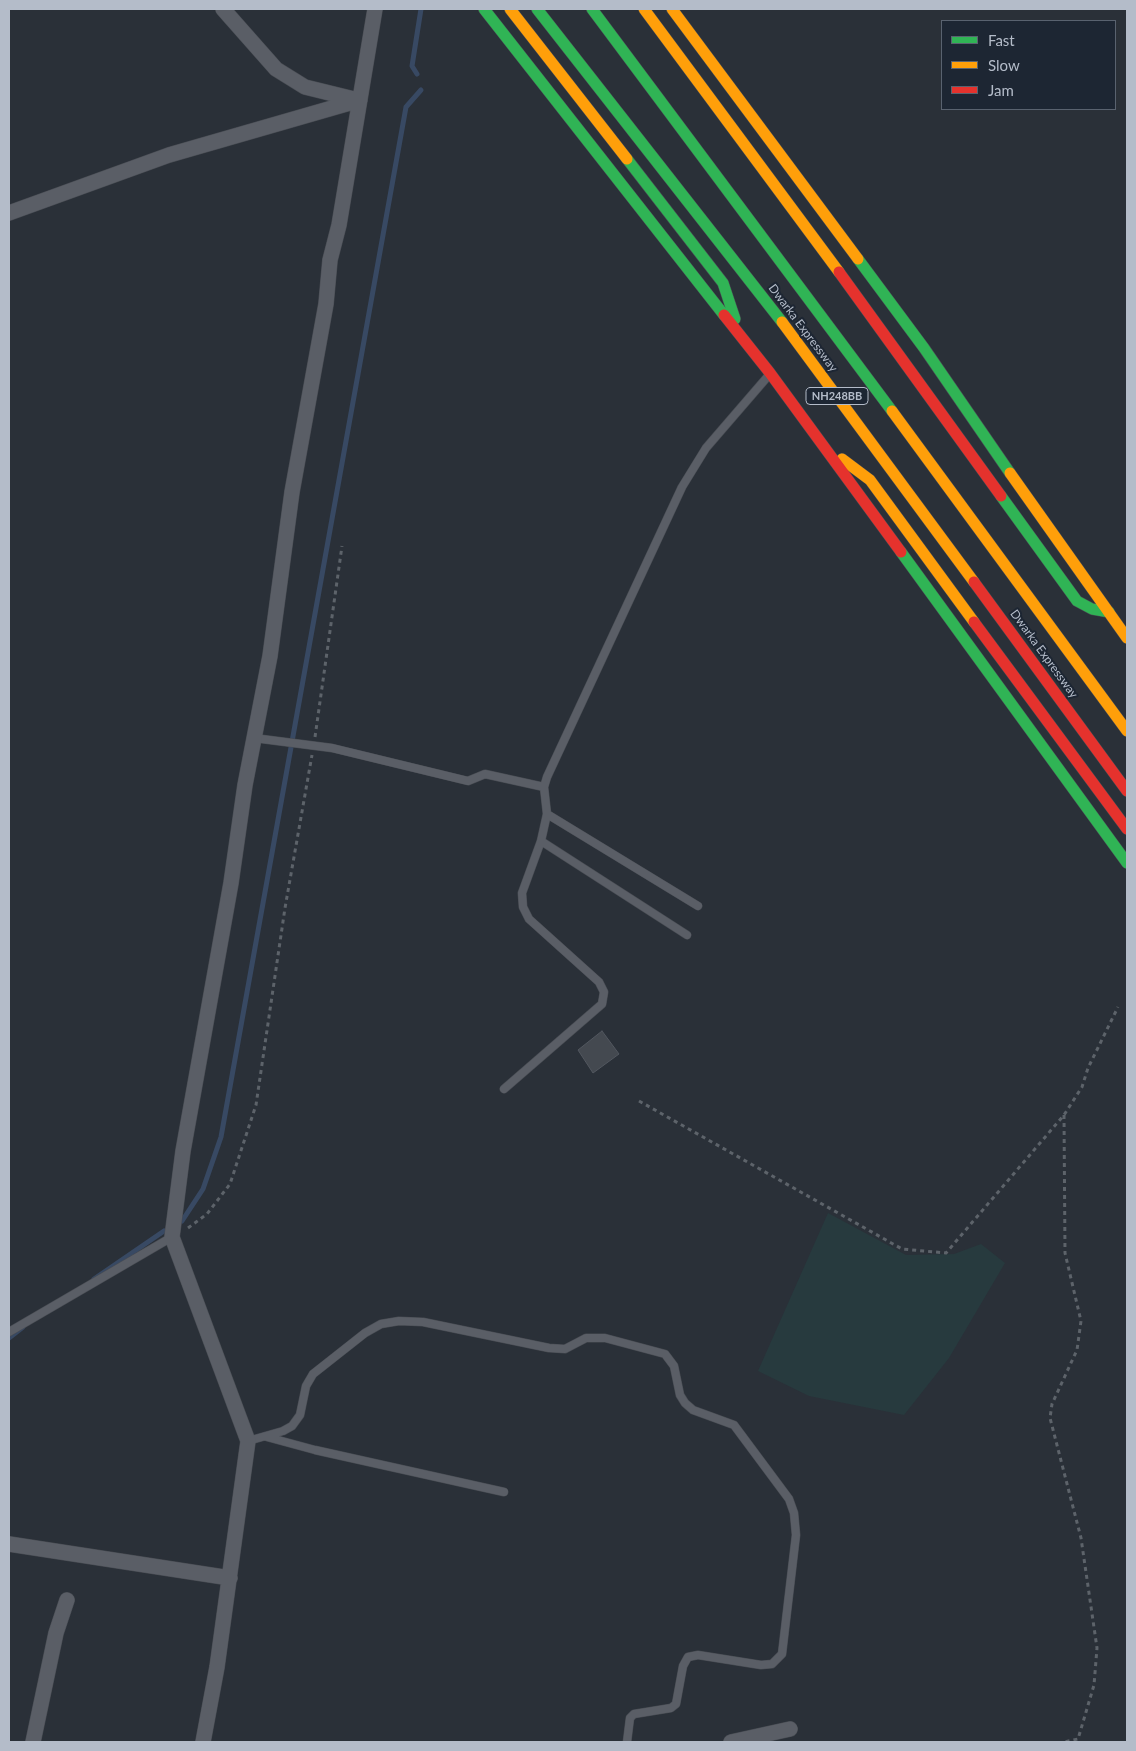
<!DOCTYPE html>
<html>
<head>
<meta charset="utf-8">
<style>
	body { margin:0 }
	#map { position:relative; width:1136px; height:1751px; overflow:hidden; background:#2a3038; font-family:Lato,sans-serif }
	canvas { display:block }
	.frame { position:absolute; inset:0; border:10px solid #b4bcc9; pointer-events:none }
	.legend { position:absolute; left:941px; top:20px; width:175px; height:90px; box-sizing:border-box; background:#1d2633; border:1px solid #59626f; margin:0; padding:6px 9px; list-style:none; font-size:15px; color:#b4bcc9 }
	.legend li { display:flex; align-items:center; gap:10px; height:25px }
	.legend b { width:25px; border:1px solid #59626f }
</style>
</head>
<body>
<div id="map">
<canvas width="1136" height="1751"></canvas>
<div class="frame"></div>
<ul class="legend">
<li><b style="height:6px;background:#30b455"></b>Fast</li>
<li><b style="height:6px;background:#ff9f0a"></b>Slow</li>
<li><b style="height:6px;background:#e5322d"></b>Jam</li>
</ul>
</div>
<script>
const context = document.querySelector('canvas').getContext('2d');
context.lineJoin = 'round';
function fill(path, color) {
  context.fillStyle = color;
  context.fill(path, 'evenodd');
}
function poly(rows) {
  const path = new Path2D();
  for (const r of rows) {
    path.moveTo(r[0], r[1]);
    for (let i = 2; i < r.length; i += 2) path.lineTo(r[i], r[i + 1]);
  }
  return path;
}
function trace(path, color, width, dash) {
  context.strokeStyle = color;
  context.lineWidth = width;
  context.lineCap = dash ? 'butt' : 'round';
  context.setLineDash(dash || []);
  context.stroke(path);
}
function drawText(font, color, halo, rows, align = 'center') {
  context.font = font + ' Lato,sans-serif';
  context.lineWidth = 4;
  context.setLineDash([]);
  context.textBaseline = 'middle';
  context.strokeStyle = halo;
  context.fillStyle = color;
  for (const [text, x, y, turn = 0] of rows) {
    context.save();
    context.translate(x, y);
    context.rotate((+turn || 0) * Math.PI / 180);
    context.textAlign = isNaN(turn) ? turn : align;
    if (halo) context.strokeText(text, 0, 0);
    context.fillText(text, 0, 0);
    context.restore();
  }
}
fill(poly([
	[828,1213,906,1255,954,1254,981,1244,1005,1263,949,1358,904,1415,809,1396,758,1371]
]), '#273a3e');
trace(poly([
	[417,74,412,66,421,9],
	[182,1221,203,1189,221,1137,406,107,421,90],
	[94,1279,164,1231],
	[9,1338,23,1327]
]), '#384963', 5);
const building = poly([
	[602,1031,619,1054,593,1073,578,1050,602,1031]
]);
fill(building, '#444950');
trace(building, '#52575f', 1);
const lane = poly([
	[254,738,332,748,468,781,485,774,544,787],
	[547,814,698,906],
	[541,841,687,935],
	[504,1089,602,1004,604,992,599,982,529,919,523,907,522,893,541,841,547,814,544,787,547,777,682,487,706,448,769,375],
	[9,1332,172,1237],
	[267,1437,315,1450,504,1492],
	[248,1441,283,1431,292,1426,300,1415,306,1386,313,1374,365,1333,381,1324,399,1321,423,1322,549,1348,565,1349,586,1338,605,1338,665,1354,674,1366,680,1395,685,1403,693,1410,734,1425,789,1499,794,1513,796,1535,782,1654,772,1664,761,1665,698,1655,688,1657,683,1666,676,1704,671,1708,634,1714,630,1718,627,1742]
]);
const street = poly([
	[223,9,276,69,305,87,358,100],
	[9,213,169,155,360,100],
	[9,1544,230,1578],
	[33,1742,56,1633,67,1600],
	[203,1742,217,1667,248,1441,172,1237,183,1151,231,883,245,785,270,656,292,492,326,304,330,260,339,225,375,9],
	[731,1742,790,1729]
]);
const fast = poly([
	[484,9,724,315],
	[537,9,782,322],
	[592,9,892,411],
	[627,159,723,283,735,319],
	[858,259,924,348,1010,473],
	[1001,496,1077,601,1092,609,1109,612],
	[901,552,1127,863]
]);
const slow = poly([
	[510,9,627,159],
	[644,9,839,272],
	[672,9,858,259],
	[782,322,974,582],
	[892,411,1127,731],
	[842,459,870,480,974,622],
	[1010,473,1127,638]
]);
const jam = poly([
	[839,272,1001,496],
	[724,315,770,373,901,552],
	[974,582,1127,791],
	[974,622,1127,829]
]);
trace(lane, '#484c53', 9);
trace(street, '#484c53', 16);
trace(fast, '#484c53', 12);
trace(slow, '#484c53', 12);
trace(jam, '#484c53', 12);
trace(poly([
	[315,737,342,546],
	[639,1101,902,1249,946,1253,1064,1115,1082,1087,1088,1068,1118,1007],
	[1064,1115,1065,1253,1081,1321,1077,1350,1052,1404,1050,1418,1081,1538,1097,1648,1094,1685,1078,1739,1064,1742],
	[188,1228,207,1214,230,1184,256,1105,285,908,312,755]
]), '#5d636a', 3, [4, 4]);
trace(lane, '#5a5e66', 8);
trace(street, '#5a5e66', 15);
trace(fast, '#30b455', 11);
trace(slow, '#ff9f0a', 11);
trace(jam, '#e5322d', 11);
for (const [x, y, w] of [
	[837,396,62]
]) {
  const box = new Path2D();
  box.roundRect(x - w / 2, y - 8.5, w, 17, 4);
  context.fillStyle = '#1d2633';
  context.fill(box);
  trace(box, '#b4bcc9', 1);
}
drawText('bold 11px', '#b4bcc9', null, [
	["NH248BB",837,396]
]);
drawText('12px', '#b4bcc9', '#1d2633', [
	["Dwarka Expressway",803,328,53],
	["Dwarka Expressway",1044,654,54]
]);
</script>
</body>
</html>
